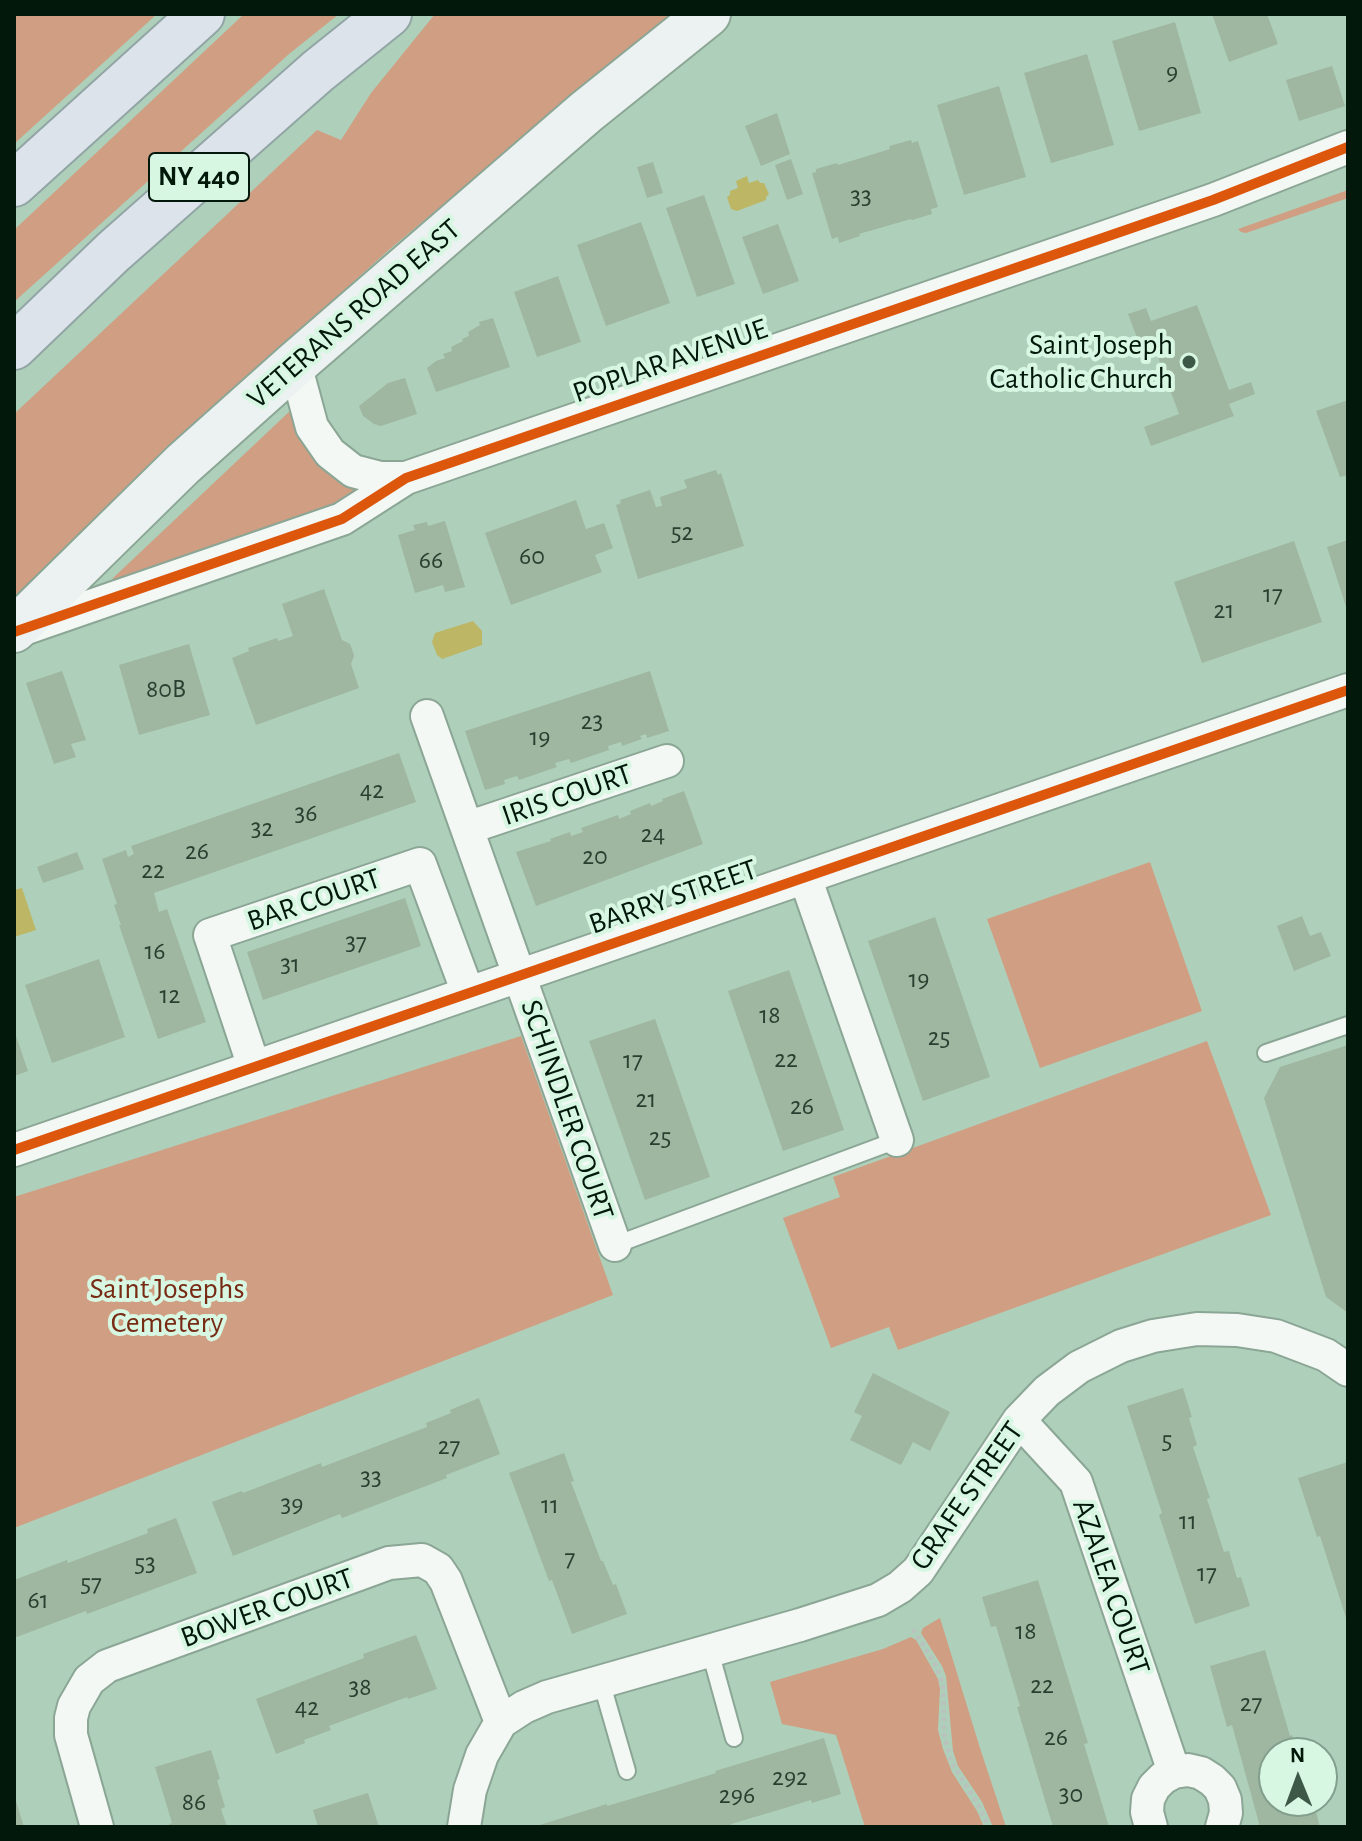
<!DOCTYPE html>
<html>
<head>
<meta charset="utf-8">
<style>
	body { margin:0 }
	#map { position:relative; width:1362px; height:1841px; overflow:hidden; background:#aed0ba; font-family:"Alegreya Sans",sans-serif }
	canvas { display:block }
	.frame { position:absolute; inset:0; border:16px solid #01180b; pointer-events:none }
	.north { position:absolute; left:1258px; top:1737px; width:80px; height:80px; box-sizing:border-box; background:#d8f7e3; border:2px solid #829e8d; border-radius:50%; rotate:359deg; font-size:22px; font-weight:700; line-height:32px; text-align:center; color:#01180b }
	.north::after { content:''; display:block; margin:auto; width:28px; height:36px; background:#3e5848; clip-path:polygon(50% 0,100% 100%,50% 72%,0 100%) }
</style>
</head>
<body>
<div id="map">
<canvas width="1362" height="1841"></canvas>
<div class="frame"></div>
<div class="north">N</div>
</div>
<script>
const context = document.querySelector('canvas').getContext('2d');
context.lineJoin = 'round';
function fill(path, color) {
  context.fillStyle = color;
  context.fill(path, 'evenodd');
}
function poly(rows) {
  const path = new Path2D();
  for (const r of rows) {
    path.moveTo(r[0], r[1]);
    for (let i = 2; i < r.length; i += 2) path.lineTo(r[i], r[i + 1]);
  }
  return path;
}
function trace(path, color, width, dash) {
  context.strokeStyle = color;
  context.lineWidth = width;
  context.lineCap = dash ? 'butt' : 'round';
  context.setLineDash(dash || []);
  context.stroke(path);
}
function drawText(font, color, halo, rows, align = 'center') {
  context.font = font + ' "Alegreya Sans",sans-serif';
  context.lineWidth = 8;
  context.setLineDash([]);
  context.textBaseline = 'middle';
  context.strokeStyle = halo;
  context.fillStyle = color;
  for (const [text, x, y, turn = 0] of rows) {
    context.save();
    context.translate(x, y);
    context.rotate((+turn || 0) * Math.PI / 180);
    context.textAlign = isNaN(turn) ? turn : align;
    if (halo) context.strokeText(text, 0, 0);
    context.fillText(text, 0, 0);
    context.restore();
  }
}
fill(poly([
	[14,14,157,14,14,144],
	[244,14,339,14,289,54,14,302,14,230],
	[435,14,672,14,391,248,171,446,14,599,14,414,317,130,341,140,371,93],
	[1348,190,1348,198,1246,233,1241,232,1238,229],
	[291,410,292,410,301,437,308,452,322,466,364,488,359,495,118,584,112,583,113,578],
	[1150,862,1202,1011,1040,1068,987,919],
	[521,1036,613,1295,14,1528,14,1197],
	[1207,1041,1271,1215,898,1350,889,1327,831,1348,783,1218,840,1197,833,1177],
	[940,1618,980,1748,1006,1827,993,1827,982,1802,958,1766,953,1751,946,1676,942,1666,921,1633,923,1628],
	[911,1637,916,1640,938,1679,940,1689,938,1730,943,1749,952,1772,977,1811,984,1827,865,1827,836,1735,782,1724,770,1682,883,1649]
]), '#d09e82');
fill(poly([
	[747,176,749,183,758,180,760,183,764,183,769,194,766,197,766,200,737,211,731,209,727,197,730,195,730,191,738,188,736,181],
	[473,621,482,631,482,645,442,659,437,655,432,642,435,633],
	[22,888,36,930,14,937,14,890]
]), '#bdb665');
fill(poly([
	[1212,14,1267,14,1278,44,1229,62],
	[1175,22,1201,113,1139,131,1112,41],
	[1087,54,1114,145,1051,163,1024,73],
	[1332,66,1345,106,1299,121,1286,80],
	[999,86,1026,177,964,195,937,105],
	[777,113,790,154,761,166,745,126],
	[911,140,912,143,918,141,938,207,931,209,932,214,912,220,911,219,859,234,860,236,839,243,838,237,832,239,812,173,816,172,816,169,837,163,838,165,890,149,889,146],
	[791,159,803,194,787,200,775,165],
	[653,162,663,193,647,198,637,167],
	[704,195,735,284,697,297,666,208],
	[641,222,670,303,606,326,577,245],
	[778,224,799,281,763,294,742,237],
	[558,276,581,342,537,357,514,292],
	[1197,305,1229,390,1251,382,1255,394,1229,404,1234,416,1151,446,1144,427,1179,414,1151,338,1139,343,1128,314,1146,308,1151,321],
	[493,318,510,367,436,392,427,368,436,361,445,358,443,354,452,351,451,347,463,341,462,339,469,336,468,332,480,325,479,322],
	[405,378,417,414,381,426,374,424,363,416,359,406,388,383],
	[1348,400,1348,475,1340,477,1316,411],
	[716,470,718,475,721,473,744,546,638,579,616,505,621,503,620,500,650,490,656,507,662,506,660,497,687,488,684,480],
	[576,500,586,529,604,523,613,548,595,555,602,572,511,605,485,533],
	[445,521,465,587,445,592,443,585,415,593,398,535,415,530,413,525,427,522,428,526],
	[1348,540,1348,610,1347,610,1327,547],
	[1294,541,1322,622,1202,663,1174,582],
	[324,589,342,640,350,644,352,649,354,656,351,664,359,688,256,725,232,658,249,651,248,648,277,638,278,641,293,636,282,604],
	[189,644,210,715,139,735,119,665],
	[62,671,86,740,71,744,76,757,54,764,26,683],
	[650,671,669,731,647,738,646,734,640,736,642,739,622,746,621,742,608,746,609,750,571,763,569,759,555,763,557,767,519,780,517,776,504,780,505,784,485,790,465,731],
	[399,753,416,802,154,893,159,912,167,909,206,1022,158,1039,119,925,121,925,114,905,117,904,102,859,126,850,128,857,134,854,131,846],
	[684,791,703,844,536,906,516,852,551,841,550,839,570,832,571,836,583,832,581,828,618,815,619,819,631,814,630,811,650,803,651,806,663,801,662,799],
	[77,852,84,869,43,883,37,867],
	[405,898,421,946,263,1000,247,952],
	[1302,916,1310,936,1321,932,1331,956,1294,971,1277,926],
	[935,917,990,1077,923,1101,868,941],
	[99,959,125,1037,52,1063,25,985],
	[789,970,844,1130,783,1151,728,991],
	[655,1019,710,1177,645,1200,589,1041],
	[14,1030,28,1071,14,1076],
	[1348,1045,1348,1313,1326,1297,1264,1098,1280,1067],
	[873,1373,950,1412,930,1451,913,1442,901,1465,850,1440,862,1416,854,1412],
	[1183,1388,1192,1417,1189,1418,1197,1445,1193,1447,1210,1498,1207,1499,1224,1552,1229,1551,1237,1578,1241,1577,1250,1606,1195,1624,1159,1515,1162,1513,1127,1406],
	[479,1398,500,1454,446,1475,447,1478,342,1518,340,1514,233,1556,212,1502,242,1491,243,1493,321,1463,322,1467,427,1427,426,1423,451,1413,450,1410],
	[564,1453,574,1481,571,1482,601,1561,603,1561,613,1585,616,1584,627,1614,572,1634,552,1580,549,1581,509,1473],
	[1348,1462,1348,1620,1347,1621,1320,1536,1317,1537,1298,1478],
	[176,1518,197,1573,87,1614,86,1611,14,1638,14,1580,67,1560,68,1563,148,1533,147,1529],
	[1038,1580,1088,1743,1084,1744,1109,1827,1053,1827,1017,1707,1020,1706,996,1626,991,1627,982,1597],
	[416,1635,437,1689,408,1699,407,1697,329,1726,331,1730,304,1740,305,1743,276,1754,256,1699,364,1658,363,1654],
	[1265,1650,1290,1736,1292,1735,1297,1753,1274,1753,1274,1801,1313,1801,1320,1827,1260,1827,1232,1725,1227,1727,1210,1666],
	[824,1738,841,1794,812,1803,811,1800,785,1808,731,1824,732,1827,533,1827,607,1804,607,1806,661,1790,716,1773,715,1771],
	[211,1750,220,1779,217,1780,225,1807,221,1809,227,1827,170,1827,169,1824,172,1823,155,1767],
	[368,1793,379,1827,318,1827,313,1810],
	[15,1797,19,1811,24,1827,14,1827]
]), '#9fb6a1');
const lane = poly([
	[1266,1053,1348,1025],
	[615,1245,897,1140],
	[710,1651,734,1738],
	[601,1681,627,1771]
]);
const street = poly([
	[295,364,312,427,330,453,353,471,380,478,406,478],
	[18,631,342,519,406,478,1213,200,1348,147],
	[427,716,615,1245],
	[467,828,667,761],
	[805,877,897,1140],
	[254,1067,210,935,420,864,468,993],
	[14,1150,1348,690],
	[1019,1420,1076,1482,1174,1772],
	[97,1827,71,1735,71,1718,74,1706,89,1680,107,1666,389,1563,422,1560,438,1569,446,1581,501,1722],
	[464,1827,470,1790,482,1755,501,1722,524,1707,547,1697,800,1625,878,1600,900,1587,918,1571,1019,1420,1047,1391,1079,1367,1121,1346,1153,1336,1197,1329,1237,1330,1276,1336,1326,1355,1348,1370],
	[1151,1827,1147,1812,1148,1799,1154,1787,1163,1778,1174,1772,1188,1770,1201,1773,1212,1780,1220,1788,1225,1800,1226,1813,1222,1827]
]);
const secondary = poly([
	[14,630,183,464,295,364,586,112,708,14]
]);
const highway = poly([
	[14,184,202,14],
	[14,347,113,252,318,71,389,14]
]);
trace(lane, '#8ba695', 20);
trace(street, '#8ba695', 36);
trace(secondary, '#8ba695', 48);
trace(highway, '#92a5a5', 48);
trace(poly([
	[913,1629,935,1664,943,1684,944,1734,951,1761,978,1805,989,1827]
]), '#b9c3bd', 5, [4, 4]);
trace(lane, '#f3f8f5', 16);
trace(street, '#f3f8f5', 32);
trace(secondary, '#ecf2f1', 44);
trace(highway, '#dce3ea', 44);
trace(poly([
	[14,632,342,519,406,478,1213,200,1348,147],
	[14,1150,1348,690]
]), '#dc560c', 10);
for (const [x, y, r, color] of [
	[1189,362,8,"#3e5848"]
]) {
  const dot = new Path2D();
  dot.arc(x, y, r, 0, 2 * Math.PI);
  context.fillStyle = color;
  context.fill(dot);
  trace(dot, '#d8f7e3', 3);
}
drawText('26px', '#284030', null, [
	["9",1172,72],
	["33",861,196],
	["52",682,532],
	["60",532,556],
	["66",431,560],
	["17",1273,594],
	["21",1224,610],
	["80B",166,689],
	["23",592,721],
	["19",540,737],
	["42",372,790],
	["36",306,813],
	["32",262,828],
	["24",653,834],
	["26",197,851],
	["20",595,856],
	["22",153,870],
	["37",356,942],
	["16",155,951],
	["31",290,964],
	["19",919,979],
	["12",170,995],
	["18",770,1015],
	["25",939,1037],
	["22",786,1059],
	["17",633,1060],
	["21",646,1099],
	["26",802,1106],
	["25",660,1137],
	["5",1167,1440],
	["27",449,1446],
	["33",371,1477],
	["39",292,1504],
	["11",550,1505],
	["11",1188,1521],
	["7",570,1558],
	["53",145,1563],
	["17",1207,1573],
	["57",91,1583],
	["61",38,1600],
	["18",1026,1631],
	["22",1042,1685],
	["38",360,1687],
	["27",1251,1703],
	["42",307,1707],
	["26",1056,1737],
	["292",790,1777],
	["30",1071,1794],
	["296",737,1795],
	["86",194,1802]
]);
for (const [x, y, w] of [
	[199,177,100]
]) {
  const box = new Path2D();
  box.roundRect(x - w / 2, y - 24, w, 48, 6);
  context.fillStyle = '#d8f7e3';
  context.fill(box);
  trace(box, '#01180b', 2);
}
drawText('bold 28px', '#01180b', null, [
	["NY 440",199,177]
]);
drawText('30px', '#01180b', '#d8f7e3', [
	["VETERANS ROAD EAST",354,314,-41],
	["POPLAR AVENUE",670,361,-19],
	["IRIS COURT",567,795,-19],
	["BARRY STREET",673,897,-19],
	["BAR COURT",314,900,-19],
	["SCHINDLER COURT",567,1110,71],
	["GRAFE STREET",967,1496,-55],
	["AZALEA COURT",1111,1587,71],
	["BOWER COURT",267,1608,-20]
]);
drawText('30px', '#01180b', '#d8f7e3', [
	["Saint Joseph",1173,345],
	["Catholic Church",1173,379]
], 'right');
drawText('30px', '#772a14', '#d8f7e3', [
	["Saint Josephs",167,1289],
	["Cemetery",167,1323]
]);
</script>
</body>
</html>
